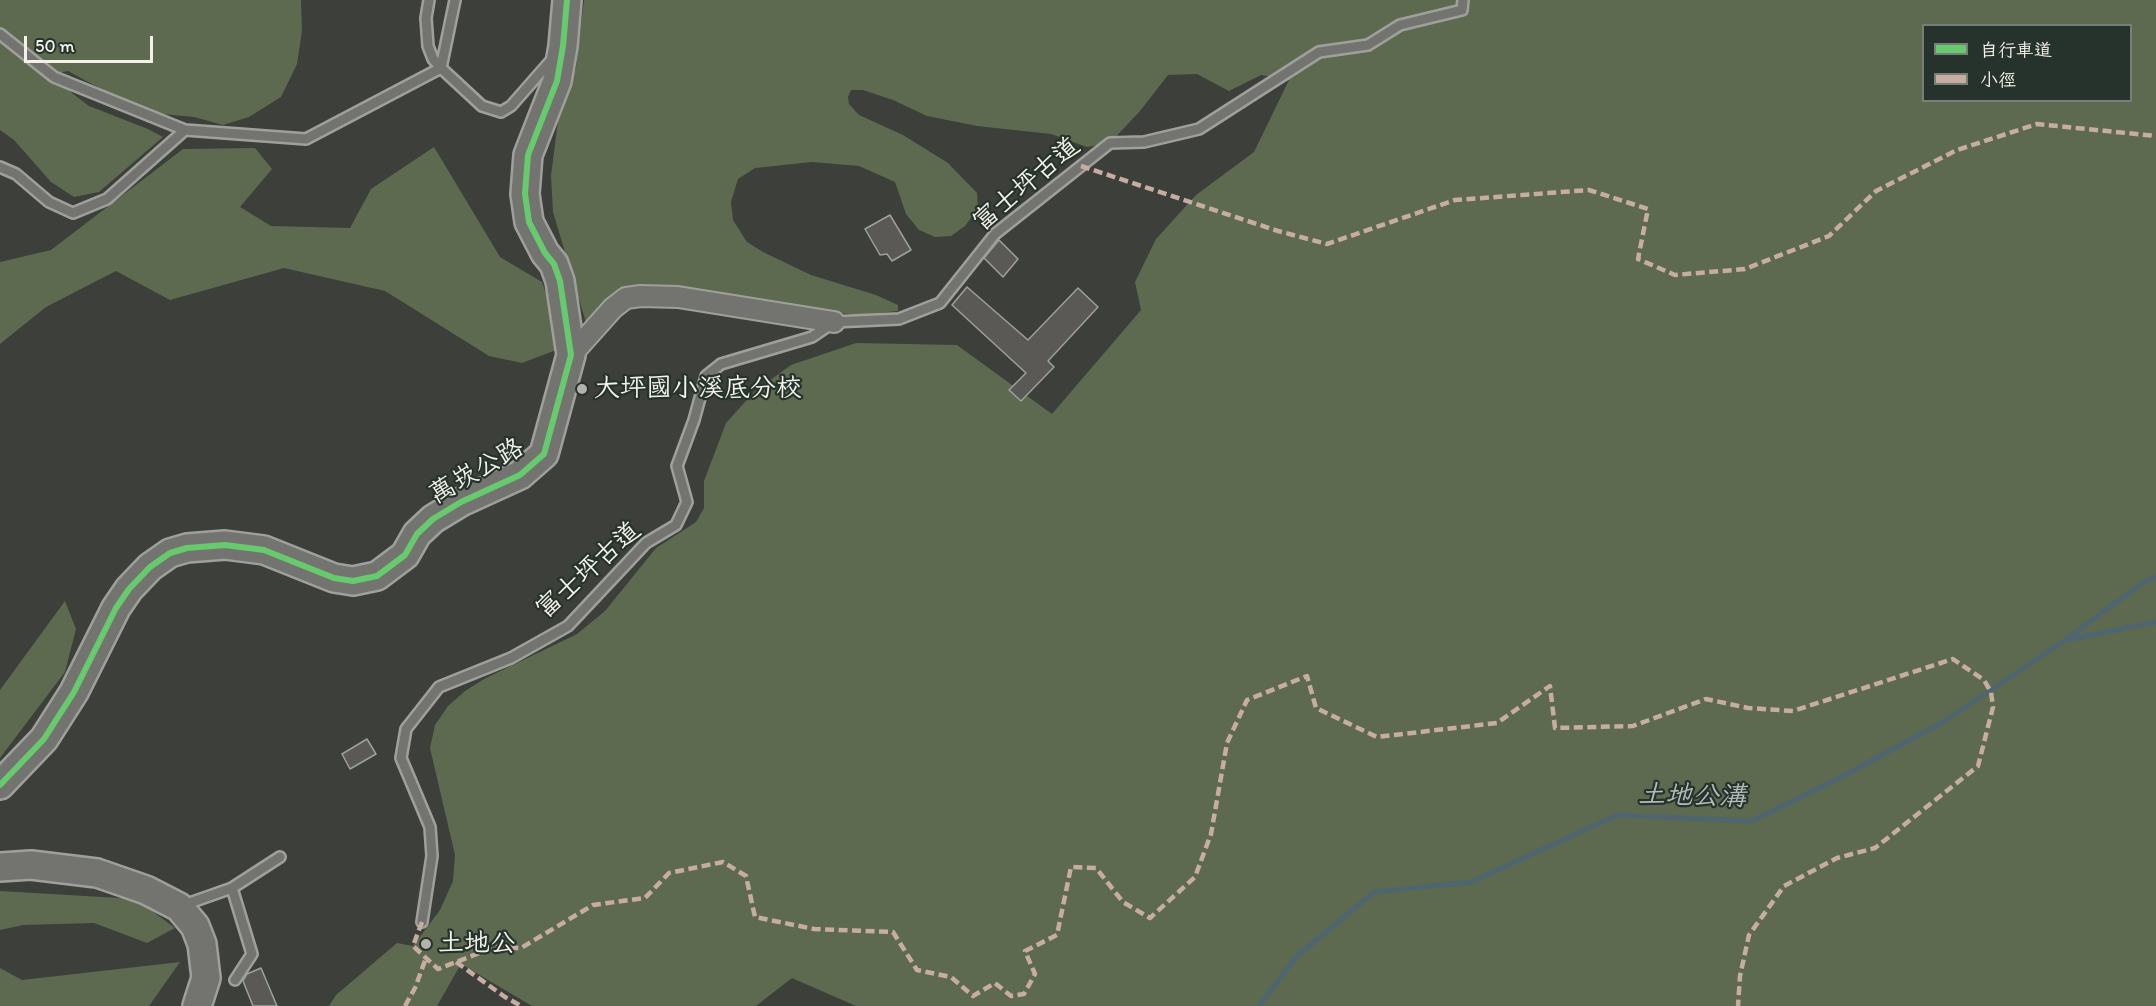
<!DOCTYPE html>
<html>
<head>
<meta charset="utf-8">
<style>
	body { margin:0 }
	#map { position:relative; width:2156px; height:1006px; overflow:hidden; background:#3c3f3a; font-family:Itim,"LXGW WenKai TC",sans-serif }
	canvas { display:block }
	.legend { position:absolute; left:1922px; top:24px; width:210px; height:78px; box-sizing:border-box; background:#26332d; border:2px solid #787f78; margin:0; padding:8px 10px; list-style:none; font-size:18px; color:#f4f1e8 }
	.legend li { display:flex; align-items:center; gap:12px; height:30px }
	.legend b { width:30px; border:2px solid #787f78 }
	.scale { position:absolute; left:24px; top:36px; width:129px; height:27px; box-sizing:border-box; border:3px solid #f4f1e8; border-top:0; padding-left:8px; font-size:18px; line-height:21px; white-space:nowrap; color:#f4f1e8; -webkit-text-stroke:4px #26332d; paint-order:stroke }
</style>
</head>
<body>
<div id="map">
<canvas width="2156" height="1006"></canvas>
<ul class="legend">
<li><b style="height:8px;background:#67ca6e"></b>自行車道</li>
<li><b style="height:8px;background:#c7aca2"></b>小徑</li>
</ul>
<div class="scale">50 m</div>
</div>
<script>
const context = document.querySelector('canvas').getContext('2d');
context.lineJoin = 'round';
function fill(path, color) {
  context.fillStyle = color;
  context.fill(path, 'evenodd');
}
function poly(rows) {
  const path = new Path2D();
  for (const r of rows) {
    path.moveTo(r[0], r[1]);
    for (let i = 2; i < r.length; i += 2) path.lineTo(r[i], r[i + 1]);
  }
  return path;
}
function trace(path, color, width, dash) {
  context.strokeStyle = color;
  context.lineWidth = width;
  context.lineCap = dash ? 'butt' : 'round';
  context.setLineDash(dash || []);
  context.stroke(path);
}
function drawText(font, color, halo, rows, align = 'center') {
  context.font = font + ' Itim,"LXGW WenKai TC",sans-serif';
  context.lineWidth = 4.5;
  context.setLineDash([]);
  context.textBaseline = 'middle';
  context.strokeStyle = halo;
  context.fillStyle = color;
  for (const [text, x, y, turn = 0] of rows) {
    context.save();
    context.translate(x, y);
    context.rotate((+turn || 0) * Math.PI / 180);
    context.textAlign = isNaN(turn) ? turn : align;
    if (halo) context.strokeText(text, 0, 0);
    context.fillText(text, 0, 0);
    context.restore();
  }
}
fill(poly([
	[0,0,301,0,302,31,297,64,281,97,249,117,223,125,194,117,162,114,114,96,68,71,58,73,72,93,89,106,148,129,163,137,99,192,74,197,51,182,14,140,0,130],
	[584,0,2156,0,2156,1006,856,1006,792,978,756,1006,532,1006,461,964,437,1006,329,1006,336,995,397,943,413,946,440,910,453,881,455,855,430,748,435,725,448,706,465,691,484,679,577,634,605,611,656,548,696,522,704,508,704,481,726,423,754,392,791,365,856,343,957,345,1052,414,1141,310,1135,282,1156,239,1196,195,1254,152,1289,80,1261,75,1229,91,1197,74,1168,75,1140,111,1110,143,1087,147,1051,134,977,126,927,116,893,100,863,90,851,90,848,97,849,104,859,115,903,135,948,163,977,193,978,208,965,226,951,236,935,237,919,230,906,214,895,182,859,166,812,162,755,168,738,179,731,202,733,220,747,242,763,252,811,275,876,295,898,305,898,311,858,315,829,312,645,284,617,294,587,326,553,212,551,176,559,113,576,67],
	[1924,26,2130,26,2130,100,1924,100],
	[434,147,500,257,542,282,564,347,522,363,489,356,385,291,284,268,170,300,116,271,46,307,0,344,0,262,51,250,183,149,255,148,272,169,240,207,271,226,350,228,371,189],
	[65,601,76,629,65,672,0,758,0,690],
	[0,891,136,899,175,928,147,943,94,923,23,925,0,930],
	[180,962,149,1006,0,1006,0,968,22,980]
]), '#5d6a4f');
trace(poly([
	[2066,640,2156,622],
	[1259,1006,1296,957,1374,892,1471,882,1617,815,1752,821,1843,776,1943,722,2065,640,2144,582,2156,577]
]), '#4f6570', 5);
const building = poly([
	[890,215,911,250,892,261,887,254,880,255,865,229,890,215],
	[999,240,1018,259,1003,277,984,258,999,240],
	[967,287,1028,340,1078,288,1098,307,1048,361,1054,367,1021,401,1009,390,1026,373,952,305,967,287],
	[367,739,376,754,350,769,342,754,367,739],
	[261,968,277,1006,253,1006,243,981,247,974,261,968]
]);
fill(building, '#5a5955');
trace(building, '#9fa09c', 1.5);
const lane = poly([
	[429,0,426,18,428,46,433,59,441,68],
	[0,34,54,77,185,130],
	[441,68,455,0],
	[0,167,16,174,49,202,73,213,107,199,185,130,306,139,441,68,482,106,501,112,511,106,554,57],
	[232,888,252,954,235,980],
	[181,906,232,888,280,857],
	[422,922,432,856,430,827,401,758,406,729,439,687,511,658,568,626,646,543,676,525,687,502,677,466,694,420,706,376,721,364,812,337,834,322,899,319,940,303,995,234,1110,143,1144,142,1199,129,1319,52,1368,45,1400,25,1462,10,1463,0]
]);
const street = poly([
	[571,355,613,308,626,298,641,296,678,297,834,322]
]);
const secondary = poly([
	[0,785,44,739,74,692,116,608,129,589,150,567,170,553,187,548,225,545,264,550,334,578,353,581,377,576,405,555,417,534,433,519,461,502,520,475,544,454,571,355,560,281,554,264,545,253,529,222,525,194,528,155,557,81,563,46,567,0],
	[0,867,31,865,97,873,146,890,179,907,195,926,202,944,206,978,197,1006]
]);
trace(lane, '#9fa09c', 14);
trace(street, '#9fa09c', 24);
trace(secondary, '#9fa09c', 32);
trace(lane, '#737470', 9);
trace(street, '#737470', 20);
trace(secondary, '#737470', 27);
trace(poly([
	[1081,166,1278,231,1327,244,1455,200,1589,190,1648,209,1638,259,1675,275,1745,269,1829,236,1876,191,1957,150,2037,124,2156,136],
	[422,922,413,946,438,969,495,947,521,948,593,905,645,898,669,873,723,862,746,876,755,917,814,929,893,932,917,970,951,977,973,996,995,983,1011,996,1024,994,1035,974,1025,951,1057,935,1071,867,1096,868,1123,902,1150,918,1195,877,1211,834,1227,743,1247,700,1307,676,1316,708,1377,737,1497,723,1550,686,1555,728,1633,726,1706,699,1748,708,1793,711,1953,659,1984,680,1991,692,1993,707,1978,766,1875,848,1837,858,1784,886,1749,935,1740,976,1738,1006],
	[456,962,505,997,521,1006],
	[405,1006,415,988,426,958]
]), '#c7aca2', 4.5, [9, 4.5]);
trace(poly([
	[0,785,44,739,74,692,116,608,129,589,150,567,170,553,187,548,225,545,264,550,334,578,353,581,377,576,405,555,417,534,433,519,461,502,520,475,544,454,571,355,560,281,554,264,545,253,529,222,525,194,528,155,557,81,563,46,567,0]
]), '#67ca6e', 6);
for (const [x, y, r, color] of [
	[582,389,6,"#b4b3ab"],
	[426,944,6,"#b4b3ab"]
]) {
  const dot = new Path2D();
  dot.arc(x, y, r, 0, 2 * Math.PI);
  context.fillStyle = color;
  context.fill(dot);
  trace(dot, '#26332d', 2);
}
drawText('26px', '#f4f1e8', '#26332d', [
	["富士坪古道",1027,185,-40],
	["萬崁公路",477,472,-30],
	["富士坪古道",589,571,-42]
]);
drawText('26px', '#f4f1e8', '#26332d', [
	["大坪國小溪底分校",594,389],
	["土地公",438,944]
], 'left');
drawText('italic 27px', '#b3bbba', '#26332d', [
	["土地公溝",1692,797,1]
]);
</script>
</body>
</html>
